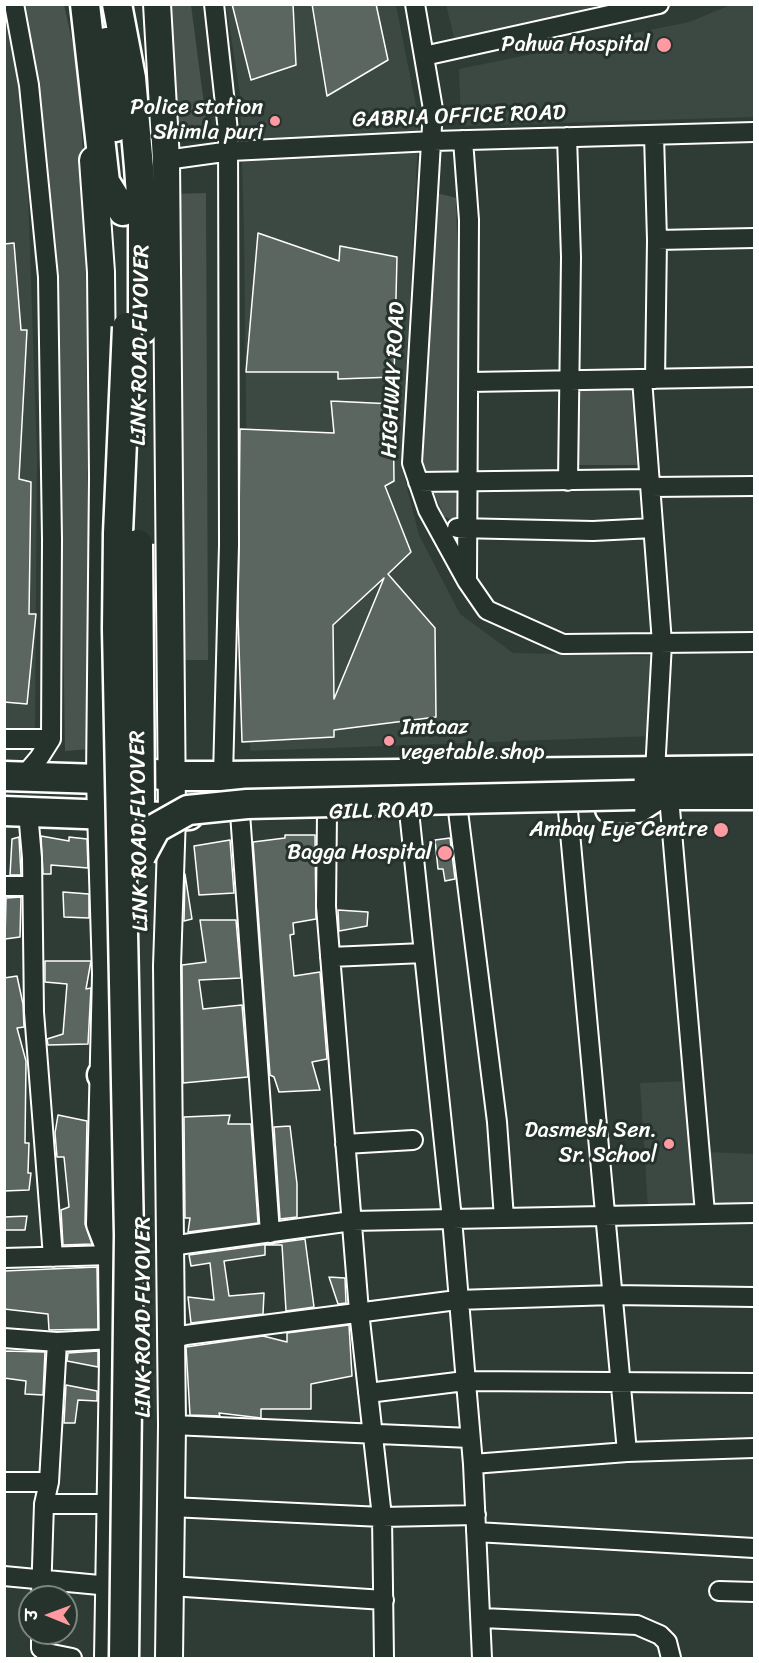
<!DOCTYPE html>
<html>
<head>
<meta charset="utf-8">
<style>
	body { margin:0 }
	#map { position:relative; width:759px; height:1663px; overflow:hidden; background:#2f3b35; font-family:Sriracha,"Playpen Sans Deva",sans-serif }
	canvas { display:block }
	.frame { position:absolute; inset:0; border:6px solid #fff; pointer-events:none }
	.north { position:absolute; left:18px; top:1585px; width:60px; height:60px; box-sizing:border-box; background:#26332d; border:2px solid #7d8581; border-radius:50%; rotate:271deg; font-size:16px; font-weight:700; line-height:24px; text-align:center; color:#fff }
	.north::after { content:''; display:block; margin:auto; width:21px; height:27px; background:#ff9aa2; clip-path:polygon(50% 0,100% 100%,50% 72%,0 100%) }
</style>
</head>
<body>
<div id="map">
<canvas width="759" height="1663"></canvas>
<div class="frame"></div>
<div class="north">उ</div>
</div>
<script>
const context = document.querySelector('canvas').getContext('2d');
context.lineJoin = 'round';
function fill(path, color) {
  context.fillStyle = color;
  context.fill(path, 'evenodd');
}
function poly(rows) {
  const path = new Path2D();
  for (const r of rows) {
    path.moveTo(r[0], r[1]);
    for (let i = 2; i < r.length; i += 2) path.lineTo(r[i], r[i + 1]);
  }
  return path;
}
function trace(path, color, width, dash) {
  context.strokeStyle = color;
  context.lineWidth = width;
  context.lineCap = dash ? 'butt' : 'round';
  context.setLineDash(dash || []);
  context.stroke(path);
}
function drawText(font, color, halo, rows, align = 'center') {
  context.font = font + ' Sriracha,sans-serif';
  context.lineWidth = 6;
  context.setLineDash([]);
  context.textBaseline = 'middle';
  context.strokeStyle = halo;
  context.fillStyle = color;
  for (const [text, x, y, turn = 0] of rows) {
    context.save();
    context.translate(x, y);
    context.rotate((+turn || 0) * Math.PI / 180);
    context.textAlign = isNaN(turn) ? turn : align;
    if (halo) context.strokeText(text, 0, 0);
    context.fillText(text, 0, 0);
    context.restore();
  }
}
fill(poly([
	[446,4,603,4,603,5,454,38],
	[733,4,754,5,754,117,461,126,459,69,689,22],
	[4,5,26,131,37,457,35,728,5,728],
	[226,5,396,5,419,121,402,468,419,535,460,614,513,653,656,656,653,736,250,751,244,232,240,94],
	[689,1081,699,1206,648,1208,640,1083],
	[707,1152,754,1154,754,1209,714,1208]
]), '#3c4842');
fill(poly([
	[20,5,64,5,78,66,85,189,90,749,65,751,58,285,36,77],
	[148,5,191,5,208,135,166,140],
	[206,193,208,660,167,660,166,194],
	[437,193,456,198,460,338,459,524,444,516,423,468,430,272],
	[631,385,637,465,570,465,567,387]
]), '#4a544f');
const building = poly([
	[232,4,293,4,296,65,251,80,232,4],
	[312,4,376,4,388,60,327,96,312,4],
	[258,233,339,261,340,246,397,257,394,377,338,379,338,372,246,372,258,233],
	[14,243,21,330,27,330,19,479,31,482,29,614,36,614,27,704,4,702,4,244,14,243],
	[331,401,393,404,394,481,385,486,411,552,388,574,435,628,436,717,334,730,334,737,242,742,238,615,240,429,334,433,331,401],
	[384,578,334,699,333,625,384,578],
	[285,835,315,835,316,919,293,923,294,934,290,935,294,976,320,972,327,1059,312,1062,320,1090,279,1092,274,1077,270,1075,253,842,285,838,285,835],
	[41,836,69,841,69,837,87,839,88,868,51,865,51,874,43,874,41,836],
	[19,837,21,875,10,875,12,839,19,837],
	[450,838,455,879,445,881,443,869,438,869,435,840,450,838],
	[230,840,234,893,199,895,194,846,230,840],
	[185,874,192,919,184,921,185,874],
	[63,892,89,894,89,918,64,917,63,892],
	[21,897,20,937,5,939,6,898,21,897],
	[338,910,368,912,367,926,339,931,338,910],
	[200,920,236,920,241,978,199,980,203,1009,242,1005,248,1077,183,1083,182,965,206,962,200,920],
	[45,961,91,961,86,989,91,988,88,1044,48,1045,47,1039,63,1034,67,984,45,982,45,961],
	[17,976,23,1004,24,1027,17,1028,26,1061,25,1143,29,1143,28,1173,31,1173,29,1190,4,1191,4,978,17,976],
	[58,1115,87,1121,85,1224,92,1244,63,1245,61,1210,69,1207,64,1157,57,1157,55,1133,58,1115],
	[230,1115,228,1124,251,1124,258,1223,188,1232,190,1218,185,1218,184,1117,230,1115],
	[290,1126,297,1184,297,1217,280,1219,274,1127,290,1126],
	[27,1216,25,1230,4,1230,4,1217,27,1216],
	[305,1239,314,1307,286,1311,282,1245,265,1245,265,1255,224,1261,229,1296,264,1293,263,1314,191,1323,188,1297,214,1300,210,1263,191,1266,189,1255,305,1239],
	[97,1267,98,1329,49,1330,48,1314,4,1309,4,1271,97,1267],
	[329,1277,345,1278,346,1303,338,1304,329,1277],
	[349,1325,352,1376,311,1384,311,1409,261,1409,261,1418,219,1413,220,1416,190,1415,186,1347,263,1336,287,1342,287,1333,349,1325],
	[4,1351,45,1352,43,1395,25,1394,26,1381,4,1378,4,1351],
	[98,1351,98,1367,67,1361,68,1353,98,1351],
	[66,1385,97,1391,97,1401,78,1400,75,1423,64,1423,66,1385]
]);
fill(building, '#5b6661');
trace(building, '#fff', 1.5);
const street = poly([
	[14,4,29,85,48,277,52,539,51,739,39,758,23,777],
	[214,4,228,131,229,545,223,776],
	[415,4,433,109,412,463,428,510,467,581,487,610,563,644,754,642],
	[424,56,659,4],
	[654,135,657,240,655,379],
	[567,137,571,257,568,481],
	[463,140,469,220,467,579],
	[166,160,231,151,433,141,754,132],
	[657,240,754,238],
	[642,379,662,643,655,772],
	[470,382,754,377],
	[418,482,650,479],
	[650,487,754,486],
	[457,528,593,531,653,528],
	[4,739,51,739],
	[669,797,705,1213],
	[409,811,452,1219,473,1464,482,1658],
	[458,811,497,1122,504,1218],
	[568,811,627,1452],
	[28,812,32,858,34,1012,53,1257],
	[240,813,270,1233],
	[327,813,326,906,359,1311,382,1517,384,1658],
	[4,886,32,886],
	[330,957,424,953],
	[345,1144,413,1140],
	[170,1246,352,1221,754,1213],
	[4,1258,112,1255],
	[4,1338,57,1342,113,1339],
	[171,1339,186,1335,457,1300,613,1295,754,1297],
	[368,1393,465,1381,754,1383],
	[172,1425,470,1438],
	[473,1464,627,1452,754,1448],
	[4,1482,49,1482,44,1504,109,1504],
	[49,1482,57,1342],
	[171,1507,382,1517,476,1515],
	[476,1532,754,1548],
	[4,1576,110,1586],
	[170,1586,384,1600],
	[719,1591,754,1592],
	[41,1597,44,1504],
	[482,1618,637,1625,660,1635,667,1642,671,1658],
	[41,1633,41,1648,47,1653,72,1658]
]);
const secondary = poly([
	[157,4,166,160,172,815,167,966,172,1425,169,1658],
	[93,160,101,272,103,477,100,779,106,974,100,1224,112,1255,113,1360,108,1658]
]);
const primary = poly([
	[85,4,105,182,123,211],
	[117,4,131,78,139,167,143,223,143,329],
	[107,42,115,127],
	[4,776,100,779,147,773,170,776,223,776,754,770],
	[640,795,754,795],
	[610,809,638,808,658,795],
	[4,811,164,817,189,815],
	[102,1075,111,1090,115,1142]
]);
trace(street, '#fff', 22);
trace(secondary, '#fff', 30);
trace(primary, '#fff', 33);
trace(street, '#26332d', 18);
trace(secondary, '#26332d', 26);
trace(primary, '#26332d', 28);
const primaryBridge = poly([
	[138,544,140,801],
	[141,856,156,828,188,810,247,804,635,795],
	[124,1658,129,1235,117,629,118,533,127,327]
]);
trace(primaryBridge, '#fff', 33, []);
trace(primaryBridge, '#26332d', 28);
for (const [x, y, r, color] of [
	[664,45,8,"#ff9aa2"],
	[275,121,6,"#ff9aa2"],
	[389,741,6,"#ff9aa2"],
	[721,830,8,"#ff9aa2"],
	[445,853,8,"#ff9aa2"],
	[669,1144,6,"#ff9aa2"]
]) {
  const dot = new Path2D();
  dot.arc(x, y, r, 0, 2 * Math.PI);
  context.fillStyle = color;
  context.fill(dot);
  trace(dot, '#26332d', 2);
}
drawText('22px', '#fff', '#26332d', [
	["Pahwa Hospital",650,45],
	["Police station",263,108],
	["Shimla puri",263,133],
	["Imtaaz",401,728,"left"],
	["vegetable shop",401,753,"left"],
	["Ambay Eye Centre",708,830],
	["Bagga Hospital",432,853],
	["Dasmesh Sen.",657,1131],
	["Sr. School",657,1156]
], 'right');
drawText('22px', '#fff', '#26332d', [
	["GABRIA OFFICE ROAD",459,117,-2],
	["LINK ROAD FLYOVER",141,345,-89],
	["HIGHWAY ROAD",394,380,-87],
	["GILL ROAD",381,812,-1],
	["LINK ROAD FLYOVER",140,831,-91],
	["LINK ROAD FLYOVER",144,1317,-90]
]);
</script>
</body>
</html>
